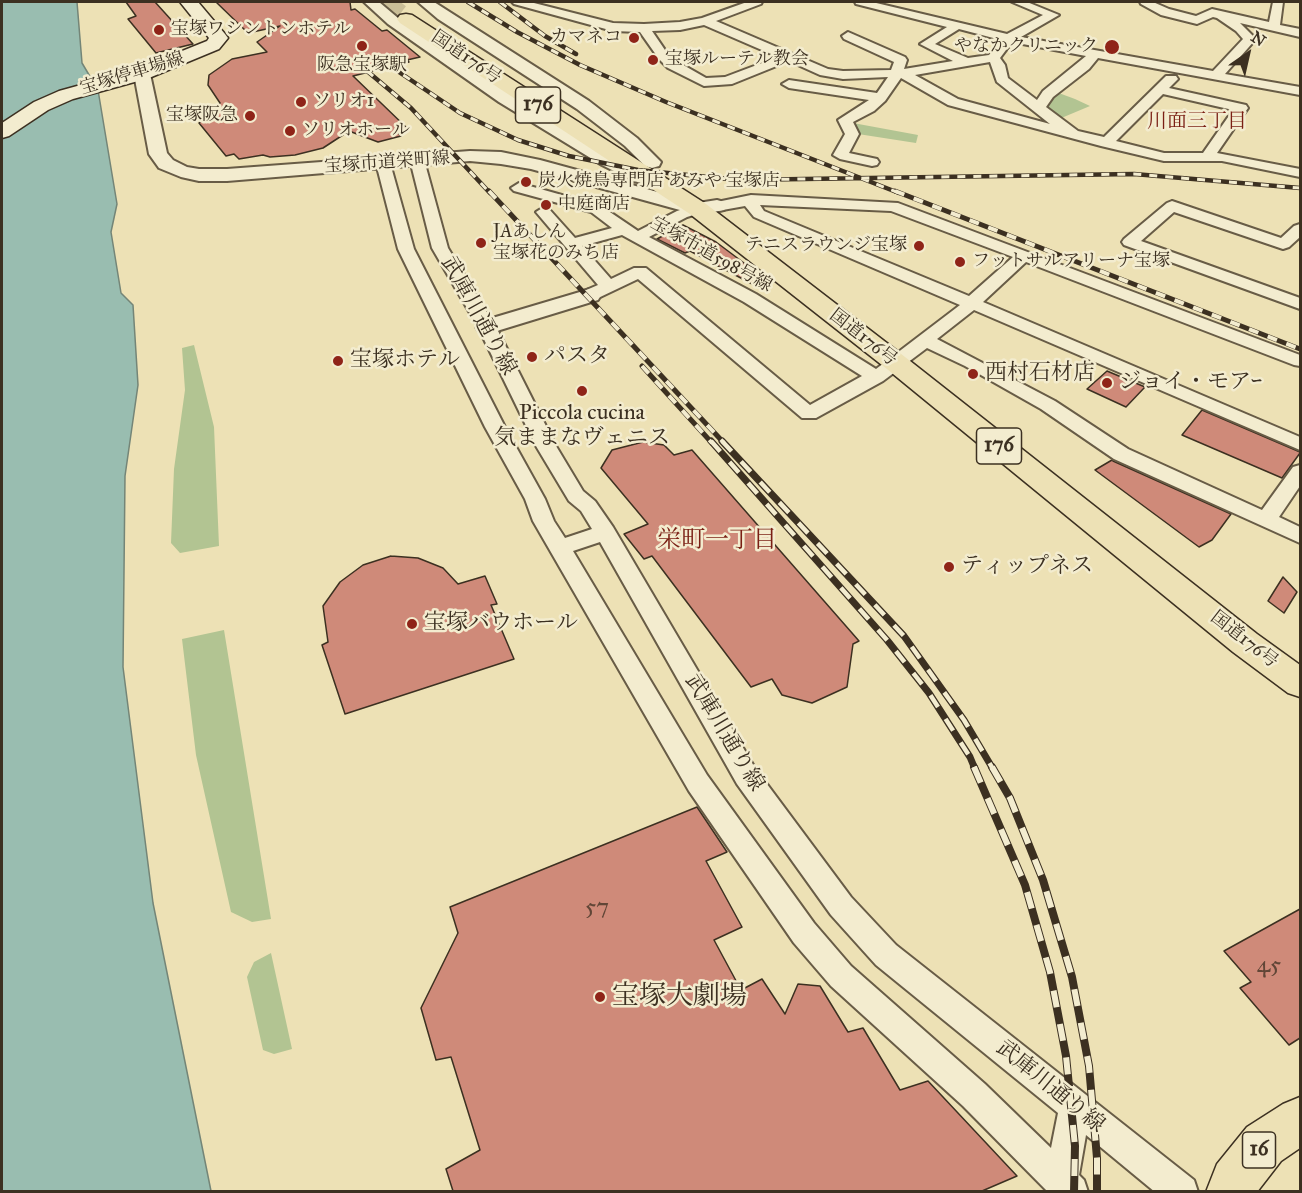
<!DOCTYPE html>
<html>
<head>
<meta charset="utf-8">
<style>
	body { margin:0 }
	#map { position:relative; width:1302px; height:1193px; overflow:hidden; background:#ede1b5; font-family:"IM FELL Great Primer",serif }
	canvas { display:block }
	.frame { position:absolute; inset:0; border:3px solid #3c3021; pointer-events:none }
	.north { position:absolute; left:1218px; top:24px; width:60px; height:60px; -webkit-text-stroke:4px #f3eccf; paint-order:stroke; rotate:34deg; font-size:16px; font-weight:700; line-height:24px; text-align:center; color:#3c3021 }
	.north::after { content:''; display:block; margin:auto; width:21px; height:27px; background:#3c3021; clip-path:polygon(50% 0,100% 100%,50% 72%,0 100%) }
</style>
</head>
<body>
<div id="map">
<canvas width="1302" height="1193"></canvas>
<div class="frame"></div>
<div class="north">N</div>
</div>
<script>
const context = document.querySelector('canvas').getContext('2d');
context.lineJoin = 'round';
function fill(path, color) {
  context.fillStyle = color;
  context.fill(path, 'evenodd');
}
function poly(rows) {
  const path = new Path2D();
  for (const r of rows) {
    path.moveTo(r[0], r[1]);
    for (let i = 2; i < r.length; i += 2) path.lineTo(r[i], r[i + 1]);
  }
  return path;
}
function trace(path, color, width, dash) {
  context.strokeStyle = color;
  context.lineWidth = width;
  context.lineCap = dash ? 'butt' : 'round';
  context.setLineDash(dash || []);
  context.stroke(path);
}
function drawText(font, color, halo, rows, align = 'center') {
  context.font = font + ' "IM FELL Great Primer","Noto Serif JP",serif';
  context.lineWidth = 5;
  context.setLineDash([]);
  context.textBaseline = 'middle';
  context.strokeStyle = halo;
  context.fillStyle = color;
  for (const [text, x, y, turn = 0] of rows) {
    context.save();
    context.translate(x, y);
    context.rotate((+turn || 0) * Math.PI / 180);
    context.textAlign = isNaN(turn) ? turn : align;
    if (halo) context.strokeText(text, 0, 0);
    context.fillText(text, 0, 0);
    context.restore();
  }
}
fill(poly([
	[1056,92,1075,99,1090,106,1059,119,1044,108],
	[853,123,918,135,916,143,858,134],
	[194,345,214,427,219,546,180,553,171,543,174,469,185,390,182,348],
	[224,630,271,919,252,922,231,912,196,755,182,639],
	[271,953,292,1049,274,1054,263,1050,247,977,254,962]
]), '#b2c492');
const water = poly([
	[2,2,77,2,82,63,98,90,117,204,111,232,121,293,133,305,138,385,125,476,123,667,153,903,211,1191,2,1192,2,2]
]);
fill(water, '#99bdb0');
trace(water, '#748577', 1.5);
const building = poly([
	[126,2,155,2,193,44,156,53,128,19,136,16,126,2],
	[216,2,350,2,351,10,355,9,382,31,387,30,420,57,407,60,409,62,353,76,409,130,398,133,401,136,378,142,349,131,323,148,295,155,270,157,263,155,239,159,234,154,226,156,199,123,220,103,208,85,209,75,232,59,267,52,257,42,280,26,248,33,216,2],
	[683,225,716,242,760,275,754,285,690,251,685,253,657,239,683,225],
	[1107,371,1145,387,1126,407,1087,389,1107,371],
	[1202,410,1300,452,1300,453,1282,478,1182,435,1202,410],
	[643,442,664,445,674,455,692,450,859,641,853,644,847,687,812,703,782,695,772,679,751,687,652,556,644,559,624,534,648,524,601,468,612,450,643,442],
	[1112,460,1113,461,1231,514,1212,540,1199,547,1095,470,1112,460],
	[391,556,418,558,443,568,458,584,485,576,497,604,491,605,514,659,345,714,322,645,328,642,323,606,340,582,363,565,391,556],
	[1283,577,1297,592,1284,613,1268,601,1283,577],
	[697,807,727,852,706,861,742,927,714,940,741,990,762,979,785,1014,798,984,820,986,848,1032,863,1028,900,1090,928,1081,1017,1176,982,1191,453,1191,446,1169,480,1150,451,1057,436,1060,421,1008,458,933,450,907,697,807],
	[1300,909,1300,1038,1289,1045,1240,988,1251,982,1224,951,1300,909]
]);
fill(building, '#cf8a79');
trace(building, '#3c3021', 1.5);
trace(poly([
	[384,2,406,19]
]), '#cabe97', 20, [20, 10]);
const minor = poly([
	[512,2,530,2,613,23,644,24,680,22,702,18,747,2,762,2,761,4,716,21,828,69,843,71,891,70,894,62,844,39,842,36,848,32,905,57,907,60,904,69,953,61,920,44,947,27,856,4,855,2,872,2,1007,34,1043,15,1012,2,1027,2,1059,15,1021,37,1213,71,1243,39,1236,31,1217,18,1213,17,1197,24,1161,15,1141,4,1140,2,1153,2,1169,9,1196,16,1212,9,1269,22,1273,2,1283,2,1280,25,1300,29,1300,37,1240,23,1256,39,1225,74,1300,87,1300,95,1098,58,1089,69,1053,97,1046,107,1078,131,1104,137,1166,76,1176,76,1178,79,1169,88,1246,105,1248,108,1217,153,1300,169,1300,177,1222,161,1164,161,1101,146,948,105,901,78,885,101,874,111,853,122,859,134,849,153,877,159,879,162,877,165,872,166,840,159,833,155,845,134,838,120,869,100,789,88,782,84,789,80,877,93,888,77,843,79,820,75,789,61,732,84,704,86,668,68,659,59,640,32,613,31,514,4,512,2],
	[704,25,778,57,725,77,706,78,678,62,667,53,652,31,680,30,704,25],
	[959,29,1001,40,989,55,968,58,935,44,959,29],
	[1012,42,1086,56,1043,91,1037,100,1008,78,1005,65,1000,58,1012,42],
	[990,62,997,82,1050,124,958,99,915,75,990,62],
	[1163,94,1233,110,1203,153,1164,153,1116,141,1163,94],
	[417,156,424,160,448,248,496,327,556,446,583,491,595,501,613,527,755,768,851,897,896,945,1194,1180,1198,1192,1155,1192,1086,1135,1079,1175,1084,1180,1088,1192,1048,1192,963,1106,831,986,794,943,689,791,533,521,525,499,485,427,398,249,376,163,383,159,390,163,414,249,505,427,545,499,554,521,565,538,592,529,581,511,569,501,536,446,478,327,432,248,410,160,417,156],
	[600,542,737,784,831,915,876,965,1058,1113,1051,1148,985,1084,851,966,814,923,707,775,573,551,600,542],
	[519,183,601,206,638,231,677,211,698,204,703,206,706,209,703,212,687,217,649,237,756,294,876,369,960,305,754,217,745,206,717,211,709,206,712,203,751,195,898,203,1300,355,1300,366,1294,365,1026,262,983,302,1300,437,1300,450,974,310,937,339,1055,401,1128,449,1262,510,1293,467,1300,465,1300,486,1279,517,1300,527,1300,543,1114,459,1041,409,965,366,927,348,883,381,816,418,802,418,638,279,596,299,584,299,582,295,584,291,598,285,536,212,544,207,549,209,575,238,612,228,591,212,514,191,511,188,519,183],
	[760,205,891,211,1013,257,969,296,764,211,760,205],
	[622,235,744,302,862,376,810,405,646,268,634,268,611,279,582,246,622,235],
	[1172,201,1281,238,1294,226,1300,224,1300,237,1289,247,1283,249,1174,212,1141,241,1300,298,1300,309,1124,245,1122,242,1124,239,1167,203,1172,201]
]);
const tertiary = poly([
	[364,2,379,2,398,18,511,94,616,157,648,173,650,177,648,181,641,183,634,181,602,165,499,102,388,24,364,2],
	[418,2,434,2,589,101,637,138,661,162,659,166,652,168,645,166,625,146,577,109,438,19,418,2],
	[142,69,150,74,167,153,173,160,187,167,199,169,227,169,470,151,501,152,540,160,698,203,717,200,724,202,727,206,724,210,698,215,531,169,501,164,470,161,227,181,199,181,181,177,159,168,149,154,134,74,142,69],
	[590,289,598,290,601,295,598,300,487,334,479,332,476,327,479,322,590,289]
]);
const secondary = poly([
	[180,2,198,2,225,34,228,38,219,49,149,78,73,99,48,110,9,136,2,138,2,123,34,102,59,91,135,70,207,41,209,38,180,2]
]);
const primary = poly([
	[1300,1097,1300,1148,1281,1161,1257,1192,1206,1192,1217,1164,1247,1127,1283,1104,1300,1097]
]);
const trunk = poly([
	[406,14,412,15,706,204,905,357,1257,634,1300,665,1300,697,1288,693,1233,652,887,369,690,214,400,23,397,19,400,15,406,14]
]);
trace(minor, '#685c46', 4);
trace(tertiary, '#685c46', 4);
trace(secondary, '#3c3021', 3);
trace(primary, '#3c3021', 3);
trace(trunk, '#3c3021', 3);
fill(minor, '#f3eccf');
fill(tertiary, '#f3eccf');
fill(secondary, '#f3eccf');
fill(primary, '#ede1b5');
fill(trunk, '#ede1b5');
const railFar3 = poly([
	[468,2,517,32,580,65,666,102,899,193],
	[500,2,545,36,576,54],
	[390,66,460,113,518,140,569,156,638,170,738,180,1134,174,1300,188],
	[367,71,411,108,490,193]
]);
const railFar2 = poly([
	[489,191,724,443],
	[895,191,1300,349],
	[642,366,712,443]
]);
const railFar1 = poly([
	[711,441,887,640,929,693,970,757,975,769],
	[722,441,904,636,964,720,993,769]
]);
const rail = poly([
	[974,767,1025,885,1050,972,1066,1056,1075,1146,1074,1192],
	[992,767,1010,798,1043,880,1072,977,1089,1066,1097,1158,1097,1192]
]);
trace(railFar3, '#3c3021', 4.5);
trace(railFar2, '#3c3021', 5);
trace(railFar1, '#3c3021', 7);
trace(rail, '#3c3021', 8);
trace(railFar3, '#f3eccf', 3, [8]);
trace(railFar2, '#f3eccf', 4, [10]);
trace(railFar1, '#f3eccf', 4.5, [14]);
trace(rail, '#f3eccf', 6, [17]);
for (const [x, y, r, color] of [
	[159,30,6,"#8f2418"],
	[634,38,6,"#8f2418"],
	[362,46,6,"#8f2418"],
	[1112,47,8,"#8f2418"],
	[653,60,6,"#8f2418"],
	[301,102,6,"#8f2418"],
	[250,116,6,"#8f2418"],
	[290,131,6,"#8f2418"],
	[526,182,6,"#8f2418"],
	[546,205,6,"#8f2418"],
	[481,243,6,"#8f2418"],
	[919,246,6,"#8f2418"],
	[960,262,6,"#8f2418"],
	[532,357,6,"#8f2418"],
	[338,361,6,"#8f2418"],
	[973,374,6,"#8f2418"],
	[1107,383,6,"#8f2418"],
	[582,391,6,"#8f2418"],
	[949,567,6,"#8f2418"],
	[412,624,6,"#8f2418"],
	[600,997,6,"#8f2418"]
]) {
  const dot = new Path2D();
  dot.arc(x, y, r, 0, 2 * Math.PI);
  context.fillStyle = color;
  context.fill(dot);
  trace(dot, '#f3eccf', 2);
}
drawText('18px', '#3c3021', '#f3eccf', [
	["宝塚ワシントンホテル",171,30],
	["カマネコ",622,38,"right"],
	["やなかクリニック",1098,47,"right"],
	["宝塚ルーテル教会",665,60],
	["阪急宝塚駅",362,66,"center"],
	["ソリオ1",313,102],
	["宝塚阪急",238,116,"right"],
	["ソリオホール",302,131],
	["炭火焼鳥専門店 あみや 宝塚店",538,182],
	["中庭商店",558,205],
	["JAあしん",493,233],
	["宝塚花のみち店",493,254],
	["テニスラウンジ宝塚",907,246,"right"],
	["フットサルアリーナ宝塚",972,262]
], 'left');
drawText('18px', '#3c3021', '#f3eccf', [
	["国道176号",466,58,34],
	["宝塚停車場線",132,74,-17],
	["宝塚市道栄町線",387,163,-4],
	["宝塚市道598号線",711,255,29],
	["国道176号",863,338,38],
	["国道176号",1244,640,38]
]);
drawText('20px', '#7a1f14', '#f3eccf', [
	["川面三丁目",1197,122]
]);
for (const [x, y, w] of [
	[538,105,45],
	[999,446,45],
	[1259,1150,33]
]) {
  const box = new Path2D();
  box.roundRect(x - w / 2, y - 18, w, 36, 4.5);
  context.fillStyle = '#f3eccf';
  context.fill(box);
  trace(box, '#3c3021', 1.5);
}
drawText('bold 21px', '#3c3021', null, [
	["176",538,105],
	["176",999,446],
	["16",1259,1150]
]);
drawText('22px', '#3c3021', '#f3eccf', [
	["武庫川通り線",478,316,61],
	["武庫川通り線",724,733,59],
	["武庫川通り線",1050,1087,39]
]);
drawText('22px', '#3c3021', '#f3eccf', [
	["パスタ",544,357],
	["宝塚ホテル",350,361],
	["西村石材店",985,374],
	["ジョイ・モアｰ",1119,383],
	["Piccola cucina",582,414,"center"],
	["気ままなヴェニス",582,439,"center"],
	["ティップネス",961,567],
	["宝塚バウホール",424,624]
], 'left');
drawText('24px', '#7a1f14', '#f3eccf', [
	["栄町一丁目",717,541]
]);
drawText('24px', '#614637', null, [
	["57",597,908],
	["45",1269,966]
]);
drawText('27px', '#3c3021', '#f3eccf', [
	["宝塚大劇場",612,997]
], 'left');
</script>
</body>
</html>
